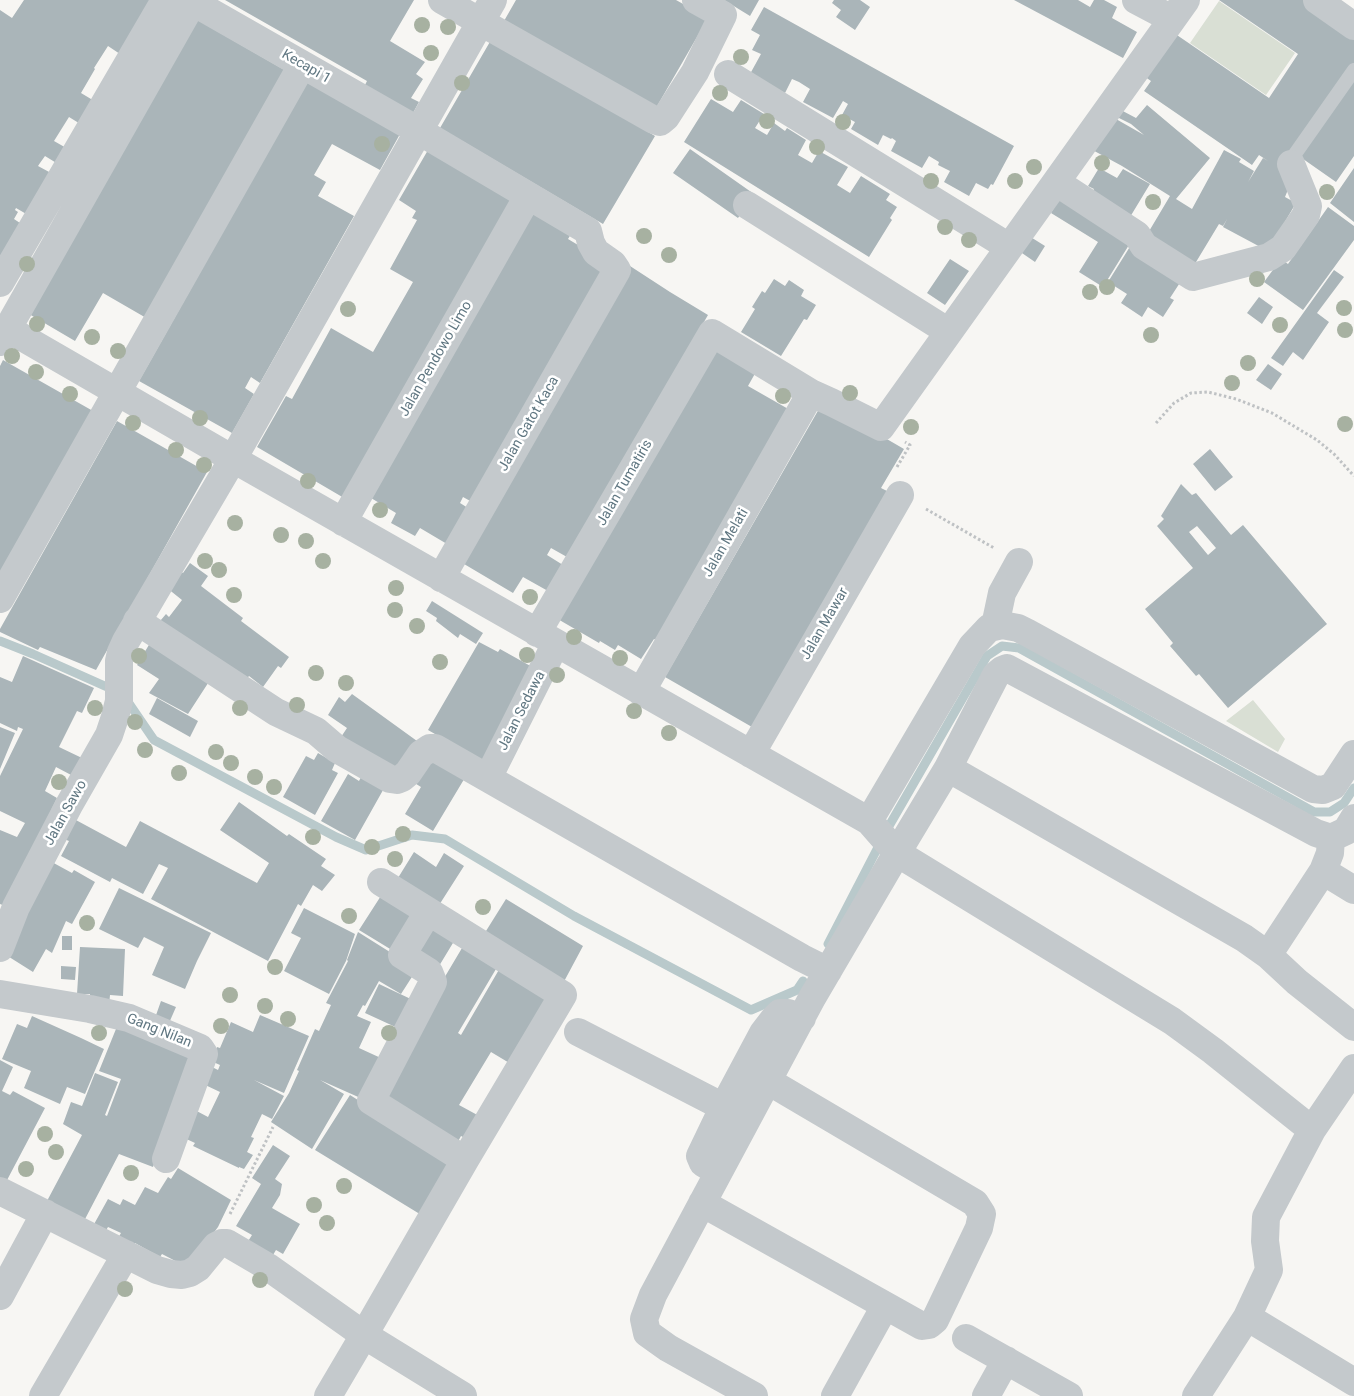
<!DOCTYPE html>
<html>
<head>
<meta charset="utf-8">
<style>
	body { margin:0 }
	canvas { display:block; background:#f7f6f3 }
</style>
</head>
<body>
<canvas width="1354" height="1396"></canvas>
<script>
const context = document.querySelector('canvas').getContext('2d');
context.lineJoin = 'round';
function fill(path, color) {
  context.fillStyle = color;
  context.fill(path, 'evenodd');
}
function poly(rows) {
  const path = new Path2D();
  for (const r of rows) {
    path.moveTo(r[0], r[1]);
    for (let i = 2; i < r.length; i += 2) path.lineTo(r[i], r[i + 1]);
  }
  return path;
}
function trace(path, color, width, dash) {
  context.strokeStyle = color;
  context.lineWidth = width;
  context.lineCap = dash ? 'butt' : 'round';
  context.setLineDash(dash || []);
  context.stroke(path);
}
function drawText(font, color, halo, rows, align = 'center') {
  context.font = font + ' Roboto,sans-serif';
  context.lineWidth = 5;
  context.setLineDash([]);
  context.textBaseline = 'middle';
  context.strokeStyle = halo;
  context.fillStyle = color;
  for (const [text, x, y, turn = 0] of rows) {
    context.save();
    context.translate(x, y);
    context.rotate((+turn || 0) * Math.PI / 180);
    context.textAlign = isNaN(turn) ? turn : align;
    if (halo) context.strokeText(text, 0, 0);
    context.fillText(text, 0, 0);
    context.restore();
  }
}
fill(poly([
	[1219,1,1295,53,1266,95,1190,43],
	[1253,700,1285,739,1278,752,1226,721]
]), '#d9dfd4');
trace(poly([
	[0,641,33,654,116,691],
	[126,699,154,740,336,837,366,850,412,835,445,839,574,916,751,1010,797,990,803,981],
	[828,944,889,826,987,656,1002,646,1019,648,1314,812,1330,812,1344,803,1354,788]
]), '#b9c9cb', 9);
fill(poly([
	[24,0,157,0,120,54,108,46,94,68,95,69,81,93,96,102,82,125,69,117,54,141,68,149,58,164,45,156,40,163,38,166,51,173,28,215,16,208,15,210,18,212,14,219,23,225,0,257,0,10,12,18],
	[225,0,414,0,390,41,425,62,416,74,423,79,411,98,419,102,413,113,365,85,367,81],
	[516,0,676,0,708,18,656,108,504,21],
	[724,0,759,0,750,16],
	[834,0,860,0,870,7,855,30,836,17,841,10,832,3],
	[1014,0,1078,0,1090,7,1094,0,1104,0,1117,7,1112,18,1137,32,1123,58],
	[1219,0,1313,0,1354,29,1354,67,1284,169,1289,187,1285,197,1296,203,1273,242,1266,250,1223,227,1227,219,1223,226,1219,224,1193,267,1145,238,1170,196,1122,166,1087,147,1109,115,1144,135,1131,124,1115,116,1119,109,1136,118,1147,105,1210,158,1176,199,1192,209,1224,150,1241,159,1239,162,1254,171,1248,182,1263,158,1268,161,1259,155,1252,165,1144,91,1151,81,1141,74,1171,31,1269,98,1298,54],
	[764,7,1014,146,993,185,991,184,988,189,976,183,969,196,944,182,950,171,938,165,939,162,929,156,922,168,891,151,896,141,892,138,891,139,883,135,878,145,851,129,855,122,842,115,848,104,843,101,833,118,803,102,810,89,799,82,792,79,785,93,750,74,761,54,752,50,760,35,751,30],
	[196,19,288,72,148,319,103,293,75,341,29,314],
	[491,40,655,136,603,224,440,128],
	[1354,72,1354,156,1336,182,1296,154],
	[307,82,400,134,380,170,332,144,314,175,326,182,318,196,354,216,260,383,251,377,245,388,254,394,232,433,139,381],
	[711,99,733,112,741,100,764,114,755,128,767,135,774,123,785,131,787,128,806,140,798,155,812,163,819,151,848,167,837,185,850,193,861,176,890,194,886,200,897,207,890,218,892,220,890,223,869,257,684,142],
	[690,149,754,194,738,218,673,173],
	[428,150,515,200,344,498,257,447,286,396,292,399,331,328,373,352,413,282,390,269,417,220,412,218,416,211,399,200],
	[1099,168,1117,178,1123,169,1150,184,1127,222,1088,199,1094,189,1088,186],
	[1354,168,1354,222,1330,203],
	[1061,196,1132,240,1103,287,1079,272,1098,242,1051,213],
	[1328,207,1354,226,1354,240,1303,310,1264,282,1281,259,1288,264],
	[530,211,571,234,568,239,583,248,606,268,472,502,463,497,460,503,468,508,447,544,420,528,415,536,391,523,396,513,371,498],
	[1029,236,1045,246,1035,262,1019,251],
	[1131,245,1183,278,1170,298,1174,300,1163,317,1148,307,1142,317,1121,303,1127,294,1108,282],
	[950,259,969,271,945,305,927,293],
	[630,266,670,292,708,315,567,557,551,548,547,555,563,565,548,591,523,577,513,593,459,561],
	[1334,270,1344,277,1317,313,1329,322,1303,360,1293,352,1283,366,1271,358],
	[774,279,785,286,789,280,804,290,801,296,816,305,807,320,804,319,781,356,741,332,755,309,752,307,762,291,765,293],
	[1259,297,1273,307,1262,324,1247,313],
	[714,345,757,370,748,386,790,410,656,640,654,639,641,659,618,645,615,650,600,641,599,643,556,618],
	[3,360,93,411,0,574,0,366],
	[1268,364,1282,374,1271,390,1256,380],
	[823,402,904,449,881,488,887,491,752,727,665,677],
	[117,421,207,472,96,670,40,647,38,650,0,632,0,629],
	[1210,449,1233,477,1215,491,1193,464],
	[1181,484,1192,495,1196,493,1231,535,1243,525,1327,624,1228,708,1199,674,1196,676,1170,646,1173,643,1145,609,1193,568,1157,526,1164,519,1161,516],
	[1197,526,1216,548,1208,555,1189,532],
	[190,563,208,576,201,586,243,618,241,621,289,657,281,668,278,666,263,687,249,676,245,681,155,627,166,614,169,617,182,600,167,588,181,572,183,573],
	[432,601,483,633,476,644,460,634,458,638,436,621,437,618,426,611],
	[153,638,212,677,188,714,149,693,159,679,137,665],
	[479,642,498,652,500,649,534,668,482,761,428,730],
	[23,656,94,688,82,713,77,711,59,747,82,758,73,776,56,767,45,791,57,798,5,906,0,904,0,830,17,837,25,823,0,811,0,776,23,729,18,727,17,731,0,723,0,677,12,682],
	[352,694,417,741,394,773,339,740,347,728,328,715,339,697,345,702],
	[157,698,198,721,190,737,149,714],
	[0,727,15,733,0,769],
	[318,753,335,763,332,770,338,773,315,815,283,797,306,756,314,760],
	[430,753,466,776,433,831,405,814,421,787,413,782],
	[364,771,387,783,355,840,321,821,348,774,359,781],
	[239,802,287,836,289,834,326,859,321,866,335,875,322,891,313,885,301,906,298,904,268,961,151,899,168,868,159,864,143,894,112,878,110,882,61,856,69,841,64,839,74,819,126,847,140,821,257,883,269,863,220,830],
	[414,852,436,867,444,853,464,866,434,913,393,886],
	[50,861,72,873,74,870,95,882,72,924,66,921,52,953,46,949,33,972,6,955],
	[119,888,211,933,197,961,185,989,152,975,164,947,144,937,138,948,99,929],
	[386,888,426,913,400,955,359,930],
	[506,899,583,946,560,989,481,939],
	[304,908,355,934,346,961,329,994,284,971,301,938,291,933],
	[428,915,459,933,436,971,405,953],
	[358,932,417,969,401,994,379,981,365,1006,363,1005,357,1016,371,1022,359,1048,383,1059,365,1100,320,1080,344,1094,312,1149,271,1122,289,1093,299,1071,297,1070,315,1029,319,1031,331,1005,326,1003,348,961,347,960],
	[62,936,72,936,72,950,62,950],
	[80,947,125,949,123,996,110,995,109,1005,90,1003,90,994,77,994],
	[462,948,496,969,458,1033,461,1035,504,961,554,991,511,1064,491,1052,459,1105,481,1117,467,1139,461,1136,455,1147,379,1092,421,1017],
	[61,966,76,967,75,980,61,979],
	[379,984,415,1001,402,1030,365,1013],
	[161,1001,176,1007,169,1023,155,1018],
	[260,1015,309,1036,284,1093,254,1080,284,1096,272,1119,262,1114,251,1137,254,1138,247,1152,253,1155,244,1169,239,1167,239,1168,193,1146,195,1143,180,1136,191,1108,208,1117,220,1092,201,1083,210,1066,218,1070,220,1065,211,1061,217,1047,220,1048,231,1022,253,1032],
	[32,1016,81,1038,104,1049,85,1094,67,1087,60,1104,24,1088,31,1071,2,1059,17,1024,27,1028],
	[118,1024,196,1054,153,1167,119,1154,84,1221,47,1201,82,1135,63,1124,71,1102,82,1106,95,1073,118,1082,105,1115,107,1116,121,1079,99,1071],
	[0,1060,13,1067,2,1091,10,1095,13,1091,45,1108,6,1182,0,1180],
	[350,1095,454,1161,423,1216,315,1150],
	[273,1145,290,1156,275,1179,282,1184,280,1195,272,1208,300,1224,283,1254,276,1250,270,1260,245,1246,252,1235,236,1226,261,1184,252,1178],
	[178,1168,231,1200,218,1227,193,1261,185,1266,162,1254,160,1257,135,1243,132,1247,117,1240,121,1233,108,1227,105,1232,93,1226,108,1199,120,1205,123,1199,135,1205,145,1187,158,1193,168,1177,171,1179]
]), '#aab5b9');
trace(poly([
	[1156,423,1174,403,1191,393,1208,392,1236,399,1272,413,1317,440,1334,454,1354,476],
	[897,467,910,445,905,442],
	[926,509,994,548],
	[230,1214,273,1127]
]), '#bfc2c4', 3, [2.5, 2.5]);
trace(poly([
	[1291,164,1295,154,1354,70]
]), '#c4c9cc', 14);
trace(poly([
	[442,0,654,120,660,122,666,117,695,72,723,15,696,0],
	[1136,0,1172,19],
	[1317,0,1354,26],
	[193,2,419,131,588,231,591,243,596,252,613,264,617,270,441,578],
	[728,74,1009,247],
	[1056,182,1137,235,1144,246,1193,277,1269,257,1283,248,1306,215,1308,206,1291,164],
	[747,205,949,332],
	[0,283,165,0],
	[8,329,233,459,869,821,897,853,1172,1021,1213,1051,1312,1130],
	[0,342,194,0],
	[343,522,528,196],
	[0,599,302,65],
	[137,621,276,712,316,731,337,749,390,779,397,780,402,778,408,773,421,754,430,748,435,748,802,958,828,971],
	[995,626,1002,593,1019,562],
	[537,633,712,333,811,393,831,402,881,427,1186,0],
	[641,692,811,393],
	[751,754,900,495],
	[948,768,1244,938,1268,955,1297,982,1354,1027],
	[488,778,556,643],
	[869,821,972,646,989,628,1002,625,1018,628,1028,633,1313,789,1323,790,1333,786,1354,754],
	[1323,871,1354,890],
	[428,912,402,955,429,972,433,982,371,1101,465,1160],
	[0,948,16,907,69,805,109,735,115,717,119,701,119,661,121,652,126,641,233,459,493,0],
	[1268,955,1323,871,1330,853,1331,838],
	[0,994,90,1009,129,1018,200,1048,204,1054,166,1159],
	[578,1032,739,1115],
	[718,1172,703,1163,700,1156,724,1106,763,1033,773,1020,780,1013,788,1013,802,1018],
	[0,1191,157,1270,171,1274,182,1275,190,1273,198,1268,216,1246,222,1243,227,1243,268,1267,364,1335,463,1396],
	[702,1203,922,1326,929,1325,935,1320,979,1228,982,1214,975,1203,768,1081],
	[0,1296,45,1213],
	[1247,1317,1354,1382],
	[966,1338,1069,1396],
	[43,1396,126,1254],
	[328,1396,364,1335,465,1160,563,995,381,882],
	[754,1396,668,1348,647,1333,644,1319,653,1295,812,998,897,853,948,768,996,675,1002,670,1007,668,1316,833,1331,838,1346,831,1354,818],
	[835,1396,885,1306],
	[986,1396,1006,1360],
	[1196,1396,1247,1317,1269,1270,1265,1241,1266,1217,1312,1130,1354,1068]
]), '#c4c9cc', 28);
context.fillStyle = '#a7b1a1';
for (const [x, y] of [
	[422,25],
	[448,27],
	[431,53],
	[741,57],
	[462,83],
	[720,93],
	[767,121],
	[843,122],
	[382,144],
	[817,147],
	[1102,163],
	[1034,167],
	[931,181],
	[1015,181],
	[1327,192],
	[1153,202],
	[945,227],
	[644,236],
	[969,240],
	[669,255],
	[27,264],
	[1257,279],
	[1107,287],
	[1090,292],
	[1344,308],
	[348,309],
	[37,324],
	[1280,325],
	[1345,330],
	[1151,335],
	[92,337],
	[118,351],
	[12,356],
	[1248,363],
	[36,372],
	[1232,383],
	[850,393],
	[70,394],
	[783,396],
	[200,418],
	[133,423],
	[1345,424],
	[911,427],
	[176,450],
	[204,465],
	[308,481],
	[380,510],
	[235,523],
	[281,535],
	[306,541],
	[205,561],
	[323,561],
	[219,570],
	[396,588],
	[234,595],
	[530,597],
	[395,610],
	[417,626],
	[574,637],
	[527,655],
	[139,656],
	[620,658],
	[440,662],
	[316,673],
	[557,675],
	[346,683],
	[297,705],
	[95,708],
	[240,708],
	[634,711],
	[135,722],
	[669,733],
	[145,750],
	[216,752],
	[231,763],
	[179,773],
	[255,777],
	[59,782],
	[274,787],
	[403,834],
	[313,837],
	[372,847],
	[395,859],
	[483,907],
	[349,916],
	[87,923],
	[275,967],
	[230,995],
	[265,1006],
	[288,1019],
	[221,1026],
	[99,1033],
	[389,1033],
	[45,1134],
	[56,1152],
	[26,1169],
	[131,1173],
	[344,1186],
	[314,1205],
	[327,1223],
	[260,1280],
	[125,1289]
]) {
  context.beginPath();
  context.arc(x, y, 8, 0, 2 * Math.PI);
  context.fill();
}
drawText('14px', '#5f7681', '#fff', [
	["Kecapi 1",306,67,30],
	["Jalan Pendowo Limo",436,359,-60],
	["Jalan Gatot Kaca",529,424,-60],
	["Jalan Tumatiris",625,483,-60],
	["Jalan Melati",726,543,-60],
	["Jalan Mawar",825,624,-60],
	["Jalan Sedawa",522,711,-63],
	["Jalan Sawo",66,813,-61],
	["Gang Nilan",159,1031,22]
]);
</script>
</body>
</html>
